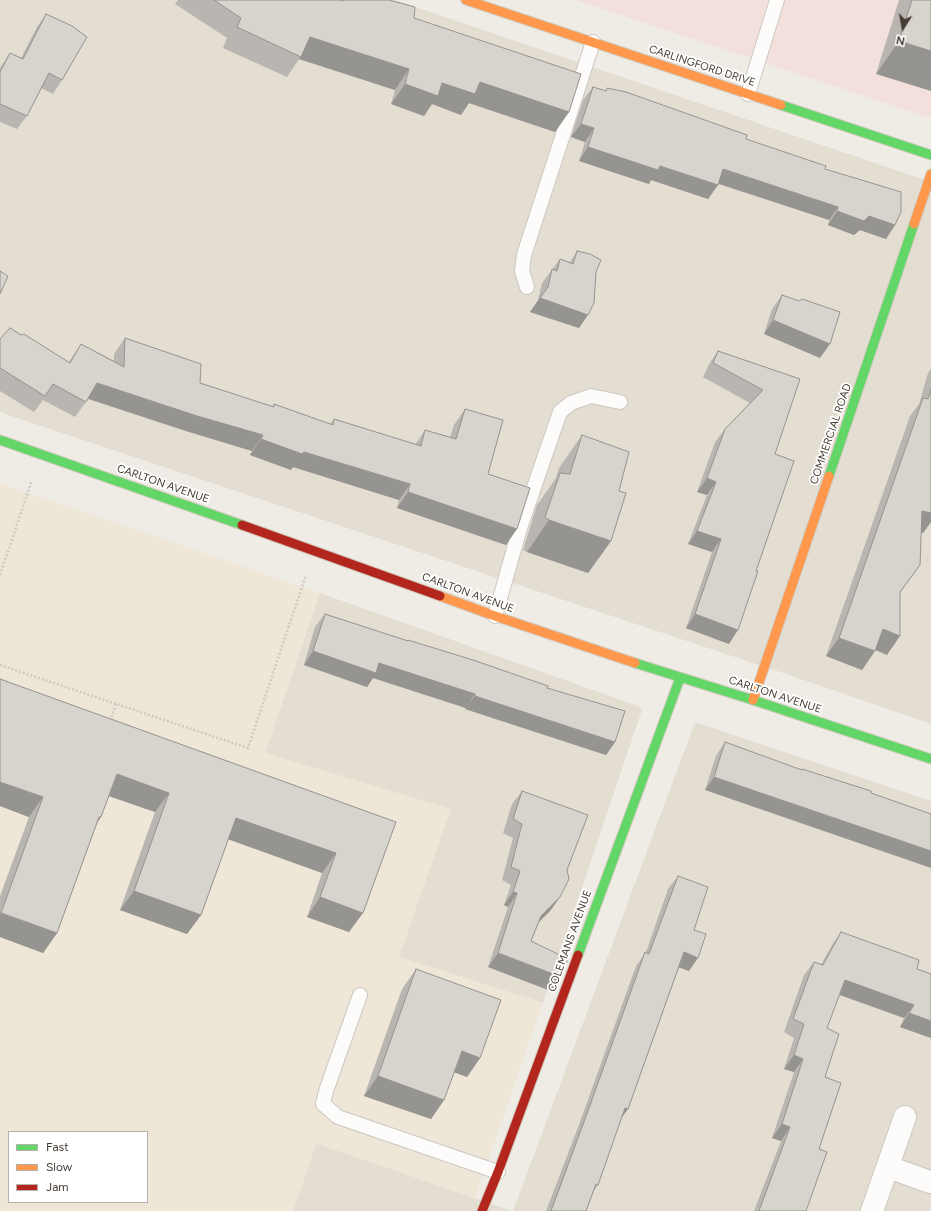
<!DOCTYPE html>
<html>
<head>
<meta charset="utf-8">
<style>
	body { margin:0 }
	#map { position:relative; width:931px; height:1211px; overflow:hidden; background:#efece6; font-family:Figtree,sans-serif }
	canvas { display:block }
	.legend { position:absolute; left:8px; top:1131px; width:140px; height:72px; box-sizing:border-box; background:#fff; border:1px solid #b5b1ad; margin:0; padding:5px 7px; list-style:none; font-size:12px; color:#453c32 }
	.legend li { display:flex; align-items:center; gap:8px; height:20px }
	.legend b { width:20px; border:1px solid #b5b1ad }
	.north { position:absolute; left:883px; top:8px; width:40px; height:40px; -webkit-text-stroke:3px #fff; paint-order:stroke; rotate:191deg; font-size:11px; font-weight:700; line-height:16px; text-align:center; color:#453c32 }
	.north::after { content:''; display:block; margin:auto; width:14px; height:18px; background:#453c32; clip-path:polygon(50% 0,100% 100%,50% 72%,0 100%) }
</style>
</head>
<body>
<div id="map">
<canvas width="931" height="1211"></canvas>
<ul class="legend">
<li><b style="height:5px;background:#63d668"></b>Fast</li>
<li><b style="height:5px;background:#ff974d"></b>Slow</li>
<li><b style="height:5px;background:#b3261e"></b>Jam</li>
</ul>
<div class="north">N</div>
</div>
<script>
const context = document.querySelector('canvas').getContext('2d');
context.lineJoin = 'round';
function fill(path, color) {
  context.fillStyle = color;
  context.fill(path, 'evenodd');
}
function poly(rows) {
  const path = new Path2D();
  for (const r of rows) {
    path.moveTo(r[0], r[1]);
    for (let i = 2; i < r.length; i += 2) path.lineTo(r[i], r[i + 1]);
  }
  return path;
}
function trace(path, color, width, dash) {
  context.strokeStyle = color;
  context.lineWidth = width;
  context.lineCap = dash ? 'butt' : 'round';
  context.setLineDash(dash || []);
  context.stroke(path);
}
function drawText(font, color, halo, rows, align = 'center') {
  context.font = font + ' Figtree,sans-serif';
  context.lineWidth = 3.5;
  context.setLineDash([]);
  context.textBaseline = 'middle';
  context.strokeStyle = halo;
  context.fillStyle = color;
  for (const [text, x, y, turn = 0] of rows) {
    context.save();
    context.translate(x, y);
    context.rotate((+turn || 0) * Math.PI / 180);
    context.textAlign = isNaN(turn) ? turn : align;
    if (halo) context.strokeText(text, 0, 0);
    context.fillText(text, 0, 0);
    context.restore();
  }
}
fill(poly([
	[0,0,395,0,931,182,931,724,792,676,8,415,0,411],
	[320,593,638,706,642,710,543,1003,399,957,265,753],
	[695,722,931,801,931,1211,513,1211],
	[316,1143,475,1198,512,1211,293,1211]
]), '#e4ded2');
fill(poly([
	[0,483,320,593,265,753,451,809,399,957,543,1003,475,1198,316,1143,293,1211,0,1211],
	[9,1132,147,1132,147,1202,9,1202]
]), '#eee6d7');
fill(poly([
	[576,0,931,0,931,118,703,42]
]), '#f3e0dc');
const lane = poly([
	[748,94,777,0],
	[527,287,522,271,524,255,593,42],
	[495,616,520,528,560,412,571,403,591,396,620,402],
	[360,995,326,1091,323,1104,338,1117,498,1172]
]);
const street = poly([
	[888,1167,930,1182],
	[872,1211,905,1117]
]);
const fast = poly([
	[781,105,931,155],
	[0,440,242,525],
	[829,476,914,224],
	[635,663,753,700,931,759],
	[578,955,680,678]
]);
const slow = poly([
	[466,0,781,105],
	[914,224,931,174],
	[440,596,495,616,635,663],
	[753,700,829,476]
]);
const jam = poly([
	[242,525,440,596],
	[482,1211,498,1172,578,955]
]);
trace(lane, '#cbc8c2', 16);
trace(street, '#cbc8c2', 24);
trace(fast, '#d0cabd', 11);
trace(slow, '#d0cabd', 11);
trace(jam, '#d0cabd', 11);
trace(poly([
	[0,575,32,480],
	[0,665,248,748,306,575],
	[110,721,116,704]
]), '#cecac5', 2.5, [2, 2]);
trace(lane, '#fdfcfb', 14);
trace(street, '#fdfcfb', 22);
trace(fast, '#63d668', 9);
trace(slow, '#ff974d', 9);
trace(jam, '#b3261e', 9);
fill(poly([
	[178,0,389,0,414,18,569,112,555,132,469,103,461,115,432,104,424,116,391,104,395,90,299,59,287,77,223,48,227,38,175,4],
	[899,0,931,0,876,74],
	[46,14,62,80,53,94,41,88,27,116,17,129,0,122,0,68,10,53,21,58,37,27],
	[593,87,605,91,607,88,825,169,895,225,886,239,860,230,854,235,828,225,829,220,718,184,708,199,651,180,649,184,579,161,585,142,571,137,583,100],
	[577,251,596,272,579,328,530,312,538,300,542,283,560,259,570,262],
	[782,295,820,358,764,334,772,309],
	[125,338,200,383,272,407,274,404,330,424,334,419,415,445,425,430,450,437,454,425,465,409,488,474,506,545,397,508,399,500,293,467,291,470,250,455,252,451,186,431,88,399,75,417,43,400,34,412,0,391,0,339,69,362,81,344,114,361,114,354],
	[718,351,800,379,775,454,729,644,686,628,712,552,688,544,707,495,697,492,715,442,725,429,750,403,703,377,709,364],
	[931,369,931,522,923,533,921,533,920,565,900,593,887,655,875,650,862,670,826,656,910,416,919,404,928,373],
	[582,435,619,491,611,541,588,573,527,552,523,550,537,505,556,478,559,468],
	[325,614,407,641,408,640,547,688,615,742,606,755,465,709,466,708,373,678,367,687,304,665,315,627],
	[0,679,396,822,349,932,307,917,322,873,228,839,201,915,187,934,120,910,155,812,109,796,96,826,57,933,43,953,0,937,0,896,29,817,0,806],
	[725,742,801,770,802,769,871,791,705,790,716,756],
	[522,791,567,870,560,897,550,911,539,922,531,941,561,977,551,991,488,967,508,907,504,905,511,885,502,880,513,838,503,833,512,804],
	[678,876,694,930,689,971,679,967,628,1109,621,1119,598,1185,594,1191,586,1211,546,1211,580,1122,636,966,646,952,668,889],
	[841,932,917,969,931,1038,900,1027,904,1018,839,995,827,1028,825,1077,819,1149,806,1211,754,1211,781,1141,772,1138,794,1072,784,1069,794,1038,784,1032,804,975,814,962,821,965,832,945],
	[416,969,480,1058,467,1077,454,1072,444,1100,431,1119,364,1096,402,989]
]), '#b9b5b0');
fill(poly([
	[310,37,409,69,395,90,299,59],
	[899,41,931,51,931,91,876,74],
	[480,82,569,112,555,132,469,103,461,115,432,104,424,116,391,104,405,84],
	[581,124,594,128,585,142,571,137],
	[588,147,660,166,718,185,708,199,651,180,649,184,579,161],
	[723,169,838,207,829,220,714,182],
	[837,211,869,216,895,225,886,239,860,230,854,235,828,225],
	[540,298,588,315,579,328,530,312],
	[773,320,830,344,820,358,764,334],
	[97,383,263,435,252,451,186,431,86,398],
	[261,439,304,452,410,484,399,500,293,467,291,470,250,455],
	[707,478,716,482,707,495,697,492],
	[408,492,517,529,506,545,397,508],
	[922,511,931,513,931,522,923,533,909,530],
	[549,520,611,541,588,573,527,552],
	[697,531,721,539,712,552,688,544],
	[695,614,738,630,729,644,686,628],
	[883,629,900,636,887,655,870,647],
	[839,638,875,651,862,670,826,656],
	[313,651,379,663,475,694,466,708,373,678,367,687,304,665],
	[475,696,615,742,606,755,465,709],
	[117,774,169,793,155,812,103,794],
	[714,777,931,851,931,868,705,790],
	[0,782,43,797,29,817,0,806],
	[99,817,101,817,88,837],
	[236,818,336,853,322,873,222,837],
	[134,891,201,915,187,934,120,910],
	[513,892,517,893,508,907,504,905],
	[320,897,363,913,349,932,307,917],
	[560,897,550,911,531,930,541,916],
	[1,913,57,933,43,953,0,937,0,914],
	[684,952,698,958,689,971,675,966],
	[498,953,561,977,551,991,488,967],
	[845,980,914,1005,904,1018,835,993],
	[909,1013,931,1021,931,1038,900,1027],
	[462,1051,480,1058,467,1077,448,1070],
	[794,1055,803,1059,794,1072,784,1069],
	[378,1076,444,1100,431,1119,364,1096],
	[625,1108,628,1109,618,1122],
	[782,1124,790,1127,781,1141,772,1138]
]), '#969490');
const building = poly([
	[214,0,341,0,343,1,343,0,389,0,415,7,414,18,581,74,569,112,480,82,475,94,442,83,438,96,405,84,409,69,310,37,301,57,237,27,241,18,214,0],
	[912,0,931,0,931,51,899,41,912,0],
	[46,14,72,26,87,37,62,80,49,73,27,116,0,104,0,72,10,53,23,59,46,14],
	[593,87,606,91,607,88,626,92,747,135,746,139,826,166,825,169,901,192,901,212,895,225,869,216,864,221,837,211,838,207,723,169,718,185,660,166,658,170,588,147,594,128,581,124,593,87],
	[577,251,590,254,601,260,596,272,594,303,588,315,540,298,548,287,552,269,557,271,560,259,573,264,577,251],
	[0,271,8,276,0,294,0,271],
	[782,295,799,301,802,299,840,312,830,344,773,320,782,295],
	[10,328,21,335,24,334,70,363,81,344,124,367,125,338,201,364,200,383,274,407,274,404,333,425,334,419,421,446,425,430,456,439,465,409,503,420,488,474,530,488,517,529,408,492,410,484,304,452,302,454,261,439,263,435,197,416,97,383,86,402,53,384,45,396,0,368,0,339,10,328],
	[718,351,800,379,775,454,794,461,756,571,758,571,738,630,695,614,721,539,697,531,716,482,707,478,725,429,763,390,713,363,718,351],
	[931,389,931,513,922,511,920,565,900,592,900,636,883,629,875,651,839,638,923,398,928,399,931,389],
	[582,435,629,452,619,491,626,493,611,541,549,520,545,517,560,473,570,474,582,435],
	[325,614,408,641,408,640,473,660,548,686,547,688,625,711,615,742,475,696,475,694,379,663,376,673,313,651,325,614],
	[0,679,396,822,363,913,320,897,336,853,236,818,201,915,134,891,169,793,117,774,101,817,99,817,57,933,1,913,43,797,0,782,0,679],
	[725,742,802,770,802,769,871,791,871,793,931,814,931,851,714,777,725,742],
	[522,791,588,815,567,870,569,879,560,897,541,916,531,941,568,959,561,977,498,953,517,893,513,892,520,871,511,867,522,824,513,819,522,791],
	[678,876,708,887,694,930,706,934,698,958,684,952,628,1109,625,1108,598,1185,596,1184,586,1211,551,1211,589,1108,645,952,649,954,678,876],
	[841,932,919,960,917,969,931,974,931,1021,909,1013,914,1005,845,980,827,1028,839,1034,825,1077,841,1083,819,1149,827,1152,806,1211,759,1211,790,1127,782,1124,803,1059,794,1055,804,1024,793,1019,814,962,823,965,841,932],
	[416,969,501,1000,480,1058,462,1051,444,1100,378,1076,416,969]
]);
fill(building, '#d7d3cd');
trace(building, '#969490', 1);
drawText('11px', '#453c32', '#fff', [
	["CARLINGFORD DRIVE",702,66,18],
	["COMMERCIAL ROAD",831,434,-71],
	["CARLTON AVENUE",163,484,19],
	["CARLTON AVENUE",468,593,20],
	["CARLTON AVENUE",775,695,18],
	["COLEMANS AVENUE",570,941,-70]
]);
</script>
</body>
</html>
